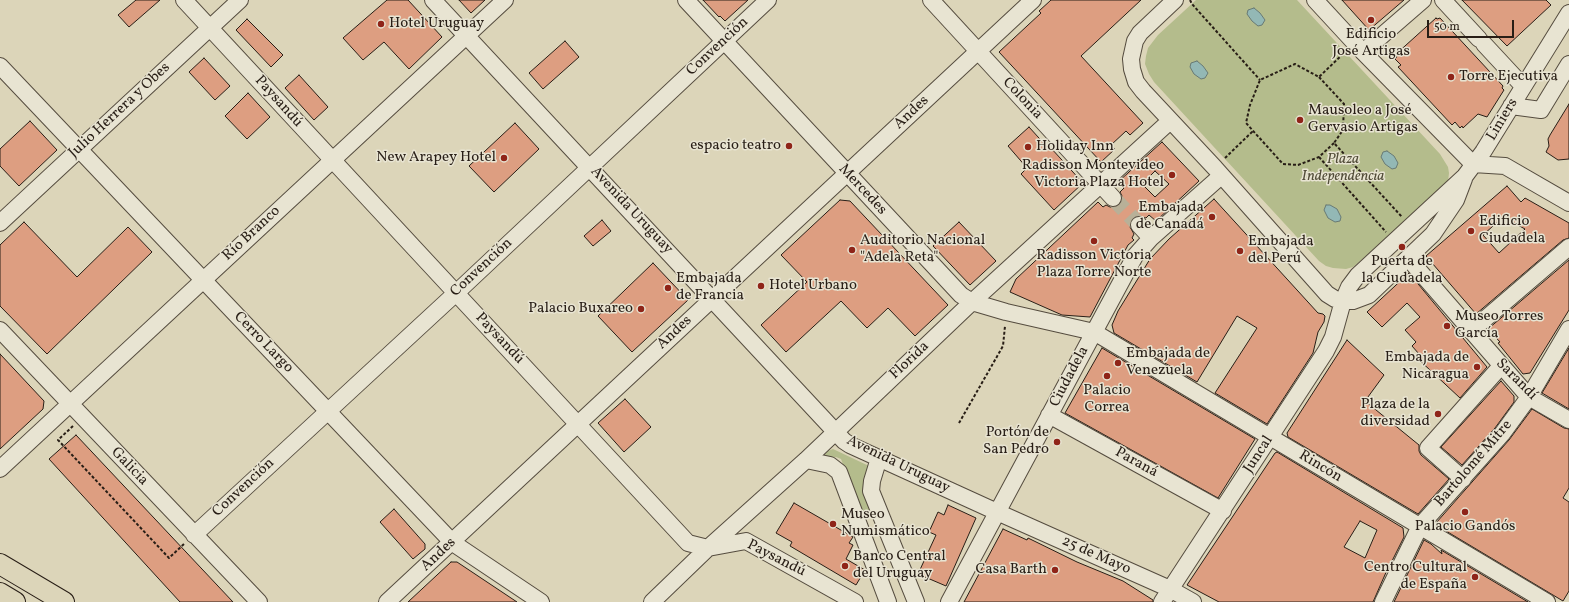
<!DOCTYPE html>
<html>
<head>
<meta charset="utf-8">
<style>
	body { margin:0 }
	#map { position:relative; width:1569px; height:602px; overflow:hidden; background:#dcd5b9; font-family:Vollkorn,serif }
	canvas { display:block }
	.scale { position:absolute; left:1427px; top:20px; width:87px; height:18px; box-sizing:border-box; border:2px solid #281e16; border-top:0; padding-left:5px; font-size:12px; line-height:14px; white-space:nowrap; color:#281e16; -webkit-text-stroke:3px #e8e4d2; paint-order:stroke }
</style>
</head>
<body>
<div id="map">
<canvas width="1569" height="602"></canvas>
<div class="scale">50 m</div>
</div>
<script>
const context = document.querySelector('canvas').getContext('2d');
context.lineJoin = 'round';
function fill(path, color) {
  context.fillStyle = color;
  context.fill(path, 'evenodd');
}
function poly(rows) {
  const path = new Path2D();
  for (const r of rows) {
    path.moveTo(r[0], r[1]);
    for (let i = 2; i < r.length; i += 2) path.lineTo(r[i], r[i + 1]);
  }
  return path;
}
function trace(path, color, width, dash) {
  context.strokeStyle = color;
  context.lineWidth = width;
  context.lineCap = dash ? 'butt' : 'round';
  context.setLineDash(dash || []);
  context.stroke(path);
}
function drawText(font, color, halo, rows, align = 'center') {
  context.font = font + ' Vollkorn,serif';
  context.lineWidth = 3;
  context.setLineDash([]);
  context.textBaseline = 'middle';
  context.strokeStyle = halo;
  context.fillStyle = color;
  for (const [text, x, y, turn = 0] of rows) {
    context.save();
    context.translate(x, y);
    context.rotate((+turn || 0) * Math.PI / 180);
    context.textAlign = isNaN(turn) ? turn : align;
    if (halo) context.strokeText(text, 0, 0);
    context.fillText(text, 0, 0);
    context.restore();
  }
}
fill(poly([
	[1196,0,1297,0,1440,154,1448,167,1449,173,1448,182,1390,236,1353,267,1346,269,1333,268,1326,266,1319,261,1154,82,1149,74,1145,64,1146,56,1148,48,1158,35],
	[833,449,869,466,875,512,863,517,841,459,836,457,831,459,822,457,828,451]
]), '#b4bc8c');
const water = poly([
	[1254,8,1260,13,1265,20,1262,25,1258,26,1252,21,1247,14,1248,10,1254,8],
	[1197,61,1203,66,1208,73,1205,78,1201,79,1194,74,1190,67,1191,63,1197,61],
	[1387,151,1394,156,1398,163,1396,168,1392,169,1385,164,1381,157,1383,152,1387,151],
	[1326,205,1330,205,1337,209,1341,217,1340,221,1335,222,1328,218,1324,210,1326,205]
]);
fill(water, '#93b8b5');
trace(water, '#687a75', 1);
const building = poly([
	[136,0,160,0,129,27,118,15,136,0],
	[387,0,408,0,442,37,409,69,384,42,363,60,343,38,387,0],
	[459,0,485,0,471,13,459,0],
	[703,0,748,0,725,21,720,16,719,17,703,0],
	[1051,0,1141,0,1081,56,1143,123,1130,135,1126,131,1111,145,1115,149,1101,162,999,52,1041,13,1039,11,1051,0],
	[1342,0,1404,0,1369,30,1342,0],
	[1462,0,1546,0,1551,5,1507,46,1462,0],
	[1436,18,1437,19,1440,18,1503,86,1502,88,1504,90,1487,117,1478,114,1463,128,1462,126,1460,128,1455,122,1452,125,1398,67,1401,65,1395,59,1397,57,1395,55,1436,18],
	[247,19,283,55,271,67,236,30,247,19],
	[565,41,579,57,543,89,529,73,565,41],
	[204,58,230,86,215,100,189,72,204,58],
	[299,75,328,107,314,120,285,88,299,75],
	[248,93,270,117,247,139,225,116,248,93],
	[1569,104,1569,159,1558,160,1546,152,1549,146,1548,139,1550,135,1569,104],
	[30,121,57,150,19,186,0,166,0,149,30,121],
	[515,123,539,149,494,192,469,166,515,123],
	[1029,127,1048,148,1050,147,1083,183,1054,210,1021,174,1027,168,1008,146,1029,127],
	[1162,142,1199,181,1156,221,1149,215,1146,218,1137,216,1132,218,1130,227,1134,234,1132,238,1134,240,1128,245,1090,317,1062,315,1010,292,1016,279,1098,202,1103,207,1106,205,1110,207,1115,207,1120,205,1122,196,1120,192,1124,188,1118,182,1162,142],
	[1155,171,1169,184,1155,197,1142,184,1155,171],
	[1507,186,1521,202,1525,198,1569,223,1569,238,1563,240,1476,314,1426,256,1507,186],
	[1503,217,1525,229,1499,253,1483,235,1503,217],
	[1214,199,1318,313,1323,314,1325,316,1324,322,1318,332,1313,353,1267,424,1215,393,1257,328,1237,316,1197,382,1114,333,1112,325,1118,311,1150,259,1169,239,1214,199],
	[840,200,850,201,948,305,915,336,888,308,867,328,841,301,786,352,761,325,807,282,781,255,840,200],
	[602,220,611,231,593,246,584,236,602,220],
	[24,222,77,277,128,227,152,252,47,354,0,306,0,245,24,222],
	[959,222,996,261,970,285,933,246,959,222],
	[1569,260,1569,310,1530,373,1523,374,1498,343,1500,342,1488,329,1569,260],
	[653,263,688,300,632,352,598,316,653,263],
	[1409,273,1487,367,1460,398,1416,357,1419,354,1412,346,1416,342,1405,330,1420,317,1407,303,1382,327,1367,312,1409,273],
	[1347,340,1384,375,1365,401,1419,445,1419,451,1421,455,1449,479,1418,514,1288,437,1287,433,1347,340],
	[1102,348,1255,439,1218,498,1065,413,1102,348],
	[1569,348,1569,409,1542,393,1569,348],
	[0,354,44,401,43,409,0,449,0,354],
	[1501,381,1514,396,1514,402,1495,428,1462,465,1441,447,1501,381],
	[625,399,651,427,624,452,598,423,625,399],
	[1532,409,1564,428,1569,429,1569,488,1563,498,1569,502,1569,591,1563,601,1436,525,1436,523,1509,440,1532,409],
	[76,435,233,602,180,602,49,459,76,435],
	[1277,452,1403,528,1404,537,1392,561,1391,561,1373,602,1219,602,1187,585,1275,453,1277,452],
	[1360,521,1377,530,1365,558,1344,547,1360,521],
	[794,503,853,537,849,543,853,545,846,559,865,570,856,585,790,546,792,542,776,533,794,503],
	[948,505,976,518,946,586,918,574,936,535,929,532,938,512,944,515,948,505],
	[394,509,425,544,425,549,413,559,380,522,394,509],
	[1003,529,1027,540,1028,538,1077,562,1123,581,1153,600,1153,602,964,602,1003,529],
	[1424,540,1431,544,1442,554,1441,550,1528,602,1394,602,1424,540],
	[451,562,457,562,517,602,408,602,451,562]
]);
fill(building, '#dd9e81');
trace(building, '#281e16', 1);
trace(poly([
	[1113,198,1139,225]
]), '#b8b098', 16, [16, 8]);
const minor = poly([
	[184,0,688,543,708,548,746,541,855,602],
	[433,0,844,441,850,445,997,512,1170,589,1193,602],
	[686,0,961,295,972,302,1006,312,1094,332,1547,602],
	[931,0,1113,198],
	[1175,0,1140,33,1135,41,1131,59,1132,69,1136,82,1143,91,1215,168,1327,294,1335,299,1343,301,1353,301,1369,295,1433,234,1456,200,1464,179],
	[1315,0,1363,52,1473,164],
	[1443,0,1479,39],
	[1484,44,1523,86],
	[1363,52,1423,0],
	[0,66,453,543,541,602],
	[1511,106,1541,110,1569,64],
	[1473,164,1505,166,1569,203],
	[0,223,240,0],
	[1139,225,1151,238],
	[1408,258,1529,397,1569,420],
	[0,330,259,602],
	[1471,331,1569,247],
	[1049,415,1223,511],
	[879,458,872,481,871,491,916,602],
	[806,460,830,465,839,472,888,602],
	[0,469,505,0],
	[1463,479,1428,448,1501,366],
	[194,535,456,293,768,0],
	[387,602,1033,0],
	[652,602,708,548,806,460,972,302,1170,121],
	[949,602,1135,256,1151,238,1221,176],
	[1162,602,1326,351,1333,337,1343,301,1349,287,1358,275,1465,176,1483,152,1569,13],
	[1383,602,1420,526,1502,434,1529,397,1569,329]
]);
const major = poly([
	[0,564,64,602],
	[0,593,15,602]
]);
trace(minor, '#554c3f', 18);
trace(major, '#281e16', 22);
trace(poly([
	[1190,0,1192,4,1260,80],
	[1319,77,1344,104,1343,130,1334,143,1402,217],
	[1334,143,1319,157,1298,165,1283,164,1246,123,1250,105,1260,80,1295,64,1319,77,1345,52],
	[1319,157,1386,232],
	[1225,158,1253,131],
	[959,423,1003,346,1005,326],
	[73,426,58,440,169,558,184,544]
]), '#281e16', 2, [3, 2]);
trace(minor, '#e8e4d2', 16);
trace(major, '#dcd5b9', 20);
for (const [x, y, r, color] of [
	[1371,20,4,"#8f2418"],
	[381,24,4,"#8f2418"],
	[1451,77,4,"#8f2418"],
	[1300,120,4,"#8f2418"],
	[789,146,4,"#8f2418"],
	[1028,147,4,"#8f2418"],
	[504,158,4,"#8f2418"],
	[1172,175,4,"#8f2418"],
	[1212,217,4,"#8f2418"],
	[1471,231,4,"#8f2418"],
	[1094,241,4,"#8f2418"],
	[1402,247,4,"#8f2418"],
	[852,250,4,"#8f2418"],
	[1240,251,4,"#8f2418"],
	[761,286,4,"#8f2418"],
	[668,288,4,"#8f2418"],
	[641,309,4,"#8f2418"],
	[1447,326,4,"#8f2418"],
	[1118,363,4,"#8f2418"],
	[1477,367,4,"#8f2418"],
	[1107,376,4,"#8f2418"],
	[1438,414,4,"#8f2418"],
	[1057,442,4,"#8f2418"],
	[1465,512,4,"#8f2418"],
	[833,524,4,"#8f2418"],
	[845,566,4,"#8f2418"],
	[1055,570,4,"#8f2418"],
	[1475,577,4,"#8f2418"]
]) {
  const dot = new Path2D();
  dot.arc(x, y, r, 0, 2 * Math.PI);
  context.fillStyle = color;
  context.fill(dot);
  trace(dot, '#e8e4d2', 1.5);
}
drawText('15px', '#281e16', '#e8e4d2', [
	["Hotel Uruguay",389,24],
	["Edificio",1371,35,"center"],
	["José Artigas",1371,52,"center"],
	["Torre Ejecutiva",1459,77],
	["Mausoleo a José",1308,111],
	["Gervasio Artigas",1308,128],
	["espacio teatro",781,146,"right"],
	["Holiday Inn",1036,147],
	["New Arapey Hotel",496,158,"right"],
	["Radisson Montevideo",1164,166,"right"],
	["Victoria Plaza Hotel",1164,183,"right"],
	["Embajada",1204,208,"right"],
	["de Canadá",1204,225,"right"],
	["Edificio",1479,222],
	["Ciudadela",1479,239],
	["Auditorio Nacional",860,241],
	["\"Adela Reta\"",860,258],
	["Embajada",1248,242],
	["del Perú",1248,259],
	["Radisson Victoria",1094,256,"center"],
	["Plaza Torre Norte",1094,273,"center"],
	["Puerta de",1402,262,"center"],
	["la Ciudadela",1402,279,"center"],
	["Embajada",676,279],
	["de Francia",676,296],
	["Hotel Urbano",769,286],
	["Palacio Buxareo",633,309,"right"],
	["Museo Torres",1455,317],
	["García",1455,334],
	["Embajada de",1126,354],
	["Venezuela",1126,371],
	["Embajada de",1469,358,"right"],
	["Nicaragua",1469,375,"right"],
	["Palacio",1107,391,"center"],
	["Correa",1107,408,"center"],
	["Plaza de la",1430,405,"right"],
	["diversidad",1430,422,"right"],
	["Portón de",1049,433,"right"],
	["San Pedro",1049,450,"right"],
	["Museo",841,515],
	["Numismático",841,532],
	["Palacio Gandós",1465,527,"center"],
	["Banco Central",853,557],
	["del Uruguay",853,574],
	["Centro Cultural",1467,568,"right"],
	["de España",1467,585,"right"],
	["Casa Barth",1047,570,"right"]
], 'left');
drawText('15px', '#281e16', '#e8e4d2', [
	["Convención",718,47,-43],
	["Colonia",1022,99,47],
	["Paysandú",278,102,48],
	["Julio Herrera y Obes",120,111,-43],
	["Andes",912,113,-43],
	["Liniers",1503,120,-59],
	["Mercedes",862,190,47],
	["Avenida Uruguay",631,211,47],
	["Río Branco",252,234,-43],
	["Convención",482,268,-43],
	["Andes",675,333,-43],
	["Paysandú",499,339,47],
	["Cerro Largo",263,343,46],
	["Florida",910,361,-43],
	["Ciudadela",1070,377,-62],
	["Sarandí",1516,380,45],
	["Juncal",1259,455,-57],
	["Paraná",1136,463,29],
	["Bartolomé Mitre",1474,464,-49],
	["Avenida Uruguay",898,465,26],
	["Galicia",129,467,46],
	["Rincón",1320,467,31],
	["Convención",244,488,-43],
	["Andes",439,555,-43],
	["25 de Mayo",1096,556,24],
	["Paysandú",776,559,27]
]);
drawText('italic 15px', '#524d39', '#e8e4d2', [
	["Plaza",1343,160],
	["Independencia",1343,177]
]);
</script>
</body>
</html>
